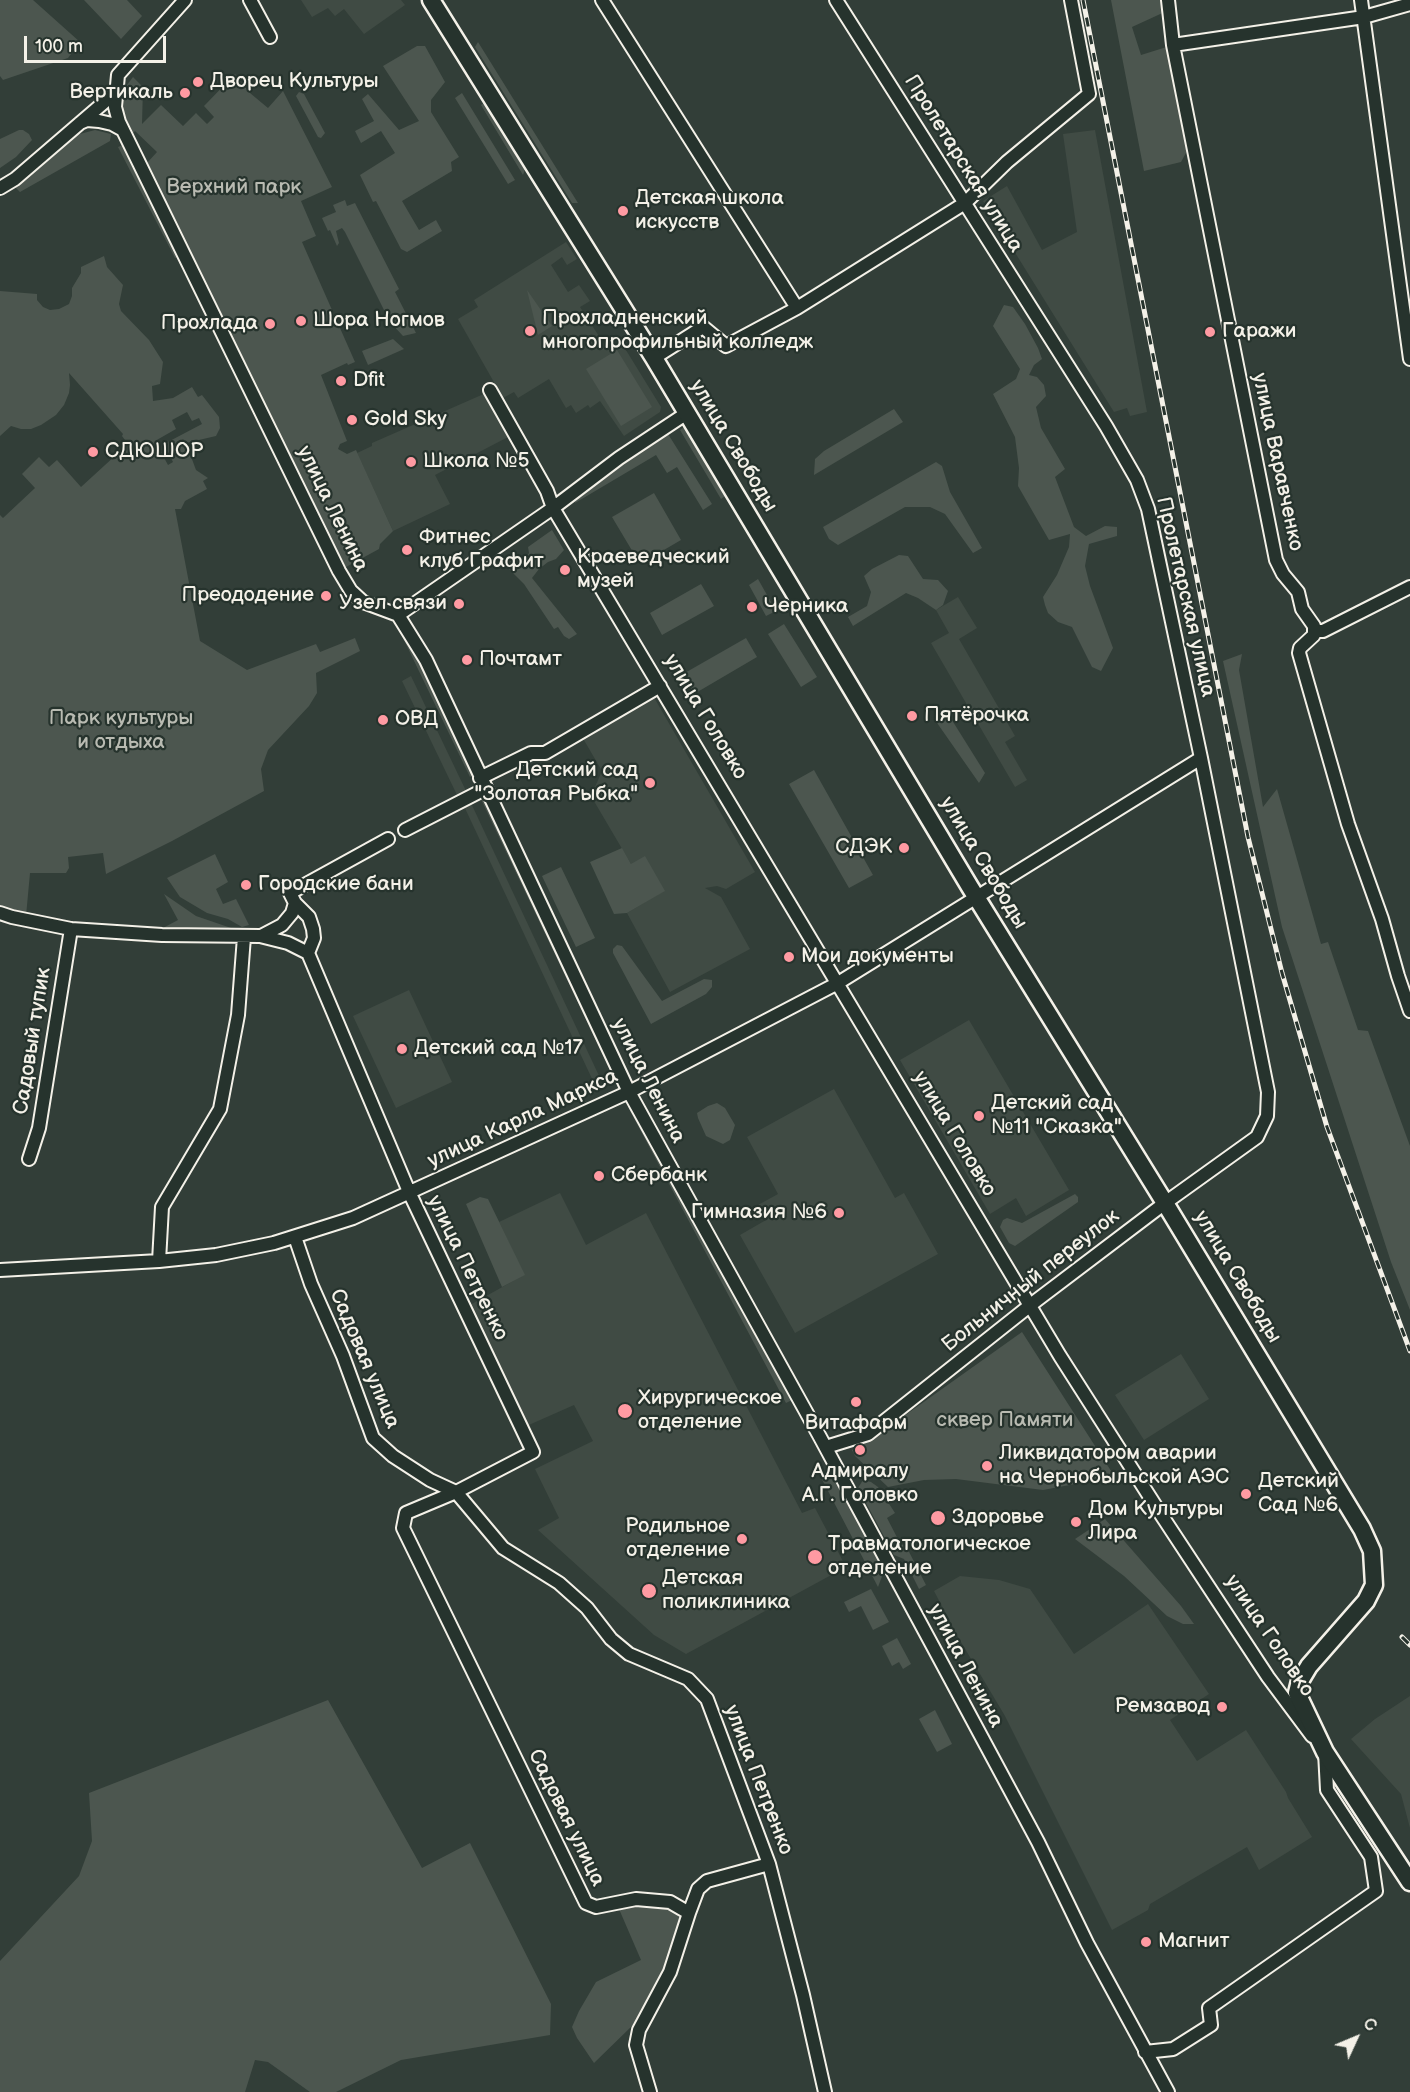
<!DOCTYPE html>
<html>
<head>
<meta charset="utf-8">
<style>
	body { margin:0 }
	#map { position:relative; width:1410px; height:2092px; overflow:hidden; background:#323e38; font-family:"Balsamiq Sans",sans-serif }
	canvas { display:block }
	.north { position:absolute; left:1326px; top:2008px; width:60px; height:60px; -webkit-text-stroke:4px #26332d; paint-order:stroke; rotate:46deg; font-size:16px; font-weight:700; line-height:24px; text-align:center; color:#f4f1e8 }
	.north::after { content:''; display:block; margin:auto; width:21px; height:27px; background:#f4f1e8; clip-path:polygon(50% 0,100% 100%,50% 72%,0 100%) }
	.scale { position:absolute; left:24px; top:36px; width:142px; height:27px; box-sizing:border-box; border:3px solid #f4f1e8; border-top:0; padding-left:8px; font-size:18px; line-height:21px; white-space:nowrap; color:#f4f1e8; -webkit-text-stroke:4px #26332d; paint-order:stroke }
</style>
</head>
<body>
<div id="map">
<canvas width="1410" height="2092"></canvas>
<div class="north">С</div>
<div class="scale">100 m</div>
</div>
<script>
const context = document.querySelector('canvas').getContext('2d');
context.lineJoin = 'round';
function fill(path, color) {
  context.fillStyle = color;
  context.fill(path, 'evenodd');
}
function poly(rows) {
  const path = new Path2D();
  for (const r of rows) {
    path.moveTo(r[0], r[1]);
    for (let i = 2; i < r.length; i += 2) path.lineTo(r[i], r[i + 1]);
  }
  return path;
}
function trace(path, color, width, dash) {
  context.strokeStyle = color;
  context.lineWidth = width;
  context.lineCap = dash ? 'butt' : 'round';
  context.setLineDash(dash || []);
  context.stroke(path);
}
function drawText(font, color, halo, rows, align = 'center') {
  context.font = font + ' "Balsamiq Sans",sans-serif';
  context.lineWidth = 4.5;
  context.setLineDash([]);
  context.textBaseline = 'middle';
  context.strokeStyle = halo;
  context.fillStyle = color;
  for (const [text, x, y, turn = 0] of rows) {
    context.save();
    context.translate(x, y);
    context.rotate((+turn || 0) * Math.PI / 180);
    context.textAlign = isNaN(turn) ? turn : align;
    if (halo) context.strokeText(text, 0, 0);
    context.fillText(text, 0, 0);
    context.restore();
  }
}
fill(poly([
	[301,0,401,0,405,5,364,34,344,9,335,16,328,8,312,17],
	[1095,130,1147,412,1130,416,1127,408,1114,412,983,201,1007,186,1042,250,1077,232,1063,134],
	[566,242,577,259,567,265,562,257,551,265,568,292,579,285,590,301,580,307,608,350,621,342,661,407,660,412,624,436,600,401,590,408,588,405,576,413,571,405,566,408,549,379,518,398,514,392,503,398,458,319,478,307,474,300],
	[486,393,510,436,435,475,450,504,393,531,357,453,372,446,372,443],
	[958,597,977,628,959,639,1015,736,1005,742,1027,780,1015,787,931,643,949,633,936,610],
	[411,676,467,793,458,797,402,681],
	[652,694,755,872,726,889,717,886,705,888,721,897,750,949,670,992,627,913,664,891,631,864,591,796,602,771,581,735],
	[470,801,601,1080,594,1083,463,804],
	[409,990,452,1082,396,1108,353,1016],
	[969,1020,1069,1190,1026,1216,1016,1198,990,1214,900,1060],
	[834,1089,895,1198,904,1193,938,1254,795,1333,740,1235,766,1220,758,1205,778,1194,747,1137],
	[560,1193,586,1245,646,1213,802,1513,815,1508,846,1567,686,1654,654,1635,538,1530,559,1518,535,1469,593,1441,574,1405,522,1428,470,1305,524,1275,499,1222],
	[1181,1354,1209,1399,1144,1440,1115,1395],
	[960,1576,999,1580,1030,1589,1074,1654,1148,1604,1209,1694,1170,1720,1197,1761,1246,1730,1286,1792,1288,1798,1312,1837,1259,1870,1247,1847,1150,1904,1148,1910,1112,1930,1005,1716,958,1637,934,1591],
	[1410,1696,1410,1828,1401,1794,1351,1739,1375,1719]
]), '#404b44');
fill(poly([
	[0,0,33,0,80,42,68,58,3,80,0,76],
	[84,0,127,0,142,16,121,39],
	[1111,0,1168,0,1169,10,1132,27,1141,55,1173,45,1193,140,1181,162,1144,171],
	[478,42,578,203,572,203,475,47],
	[417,46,425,46,445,82,431,100,431,112,459,157,451,162,452,171,402,201,419,230,436,220,442,231,407,252,401,249,376,201,373,202,360,175,395,153,381,131,361,143,355,131,374,121,362,99,368,94,399,130,419,121,383,66],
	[235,74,250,93,268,108,283,91,332,187,301,201,316,236,302,242,355,362,348,365,347,363,321,375,347,441,340,444,338,449,347,454,356,450,393,531,380,544,379,549,346,567,146,164,157,152,135,131,131,135,123,118,124,94,127,85,133,77,143,87,142,124,161,105,183,126,196,113,207,124,214,117,204,106],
	[299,92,304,94,325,133,321,138,318,137,296,96],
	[462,93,515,180,508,184,455,98],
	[485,102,525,169,523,175,481,105],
	[19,130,23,130,29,134,32,140,16,157,0,168,0,139],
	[95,130,111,134,110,141,20,192,15,187,25,181,76,135],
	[123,145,180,256,175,258,118,147],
	[345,200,347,206,355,203,358,209,399,289,395,292,416,333,403,336,390,322,345,232,342,228,336,231,339,243,337,246,330,230,328,231,322,218,336,212,333,205],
	[104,256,107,267,123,285,119,304,121,311,149,340,163,362,160,384,152,386,153,401,173,398,192,387,198,397,202,395,219,417,220,428,216,436,186,443,196,470,208,478,203,481,207,489,185,501,181,509,175,509,200,641,247,670,316,644,320,652,355,638,360,651,316,673,317,693,309,706,268,750,261,769,264,791,172,841,106,874,103,853,68,857,69,868,66,873,30,873,26,916,0,905,0,515,3,518,35,488,22,474,39,457,49,467,57,460,81,487,128,444,122,436,123,434,69,373,70,385,69,393,64,405,56,415,41,425,31,429,21,429,11,426,0,436,0,291,37,294,37,300,43,307,50,310,59,309,69,304,72,296,72,288,81,273,81,267],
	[187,412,192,421,199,418,202,424,164,444,173,462,168,465,155,441,176,429,172,420],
	[527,290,552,326,538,335],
	[1004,305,1013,307,1025,324,1038,348,1042,359,1034,365,1029,375,1037,377,1044,385,1046,396,1036,407,1041,428,1065,469,1055,477,1074,527,1086,536,1105,526,1117,527,1117,536,1089,544,1085,566,1090,586,1113,648,1101,671,1092,667,1072,627,1058,622,1048,613,1045,605,1043,597,1057,575,1069,547,1070,534,1049,540,1018,486,1019,468,1015,437,993,394,1016,379,1020,369,993,326],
	[393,339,404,349,368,365,362,351],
	[617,350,652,407,621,426,586,369],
	[894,409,903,422,814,475,815,459,824,451],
	[684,427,725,496,721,499,680,430],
	[666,434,668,434,712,504,703,510,677,467,667,473,656,455,575,503,576,498,612,468],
	[936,462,942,466,950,492,982,548,973,553,945,514,930,507,905,507,838,545,829,539,823,527],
	[654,493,681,540,640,564,612,517],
	[552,530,564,550,556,559,548,562,539,569,532,578,577,634,569,639,564,636,558,627,554,629,524,584,503,563,512,557,520,560,526,558,529,553,528,547],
	[899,555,908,556,923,579,938,580,948,591,943,605,936,610,918,598,906,593,853,626,848,617,867,606,871,592,864,576,872,569],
	[758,579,776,611,766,616,749,585],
	[701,584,714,606,662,635,650,613],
	[391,613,405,629,475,774,470,777],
	[784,624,817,677,801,687,768,634],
	[746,638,757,657,694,694,683,674],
	[1242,654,1239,670,1263,807,1277,789,1321,944,1328,942,1358,1030,1368,1031,1410,1146,1410,1310,1391,1262,1282,927,1223,661],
	[950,717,985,773,979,783,935,720],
	[814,770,873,875,849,888,789,784],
	[486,792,618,1070,612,1074,479,795],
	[622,848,631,864,645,856,665,891,627,913,614,914,590,862],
	[215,854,228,882,216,889,223,904,236,899,249,925,242,927,228,919,207,913,180,897,167,878],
	[561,867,595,938,576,947,542,876],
	[164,894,196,916,234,929,237,934,165,932,163,928,178,920],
	[617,945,622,946,662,1001,704,979,712,980,712,987,706,994,651,1024,613,953,613,949],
	[717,1103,725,1108,735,1125,730,1140,723,1144,706,1136,698,1118,697,1113,708,1106],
	[635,1104,798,1397,786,1403,628,1107],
	[1075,1194,1078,1197,1078,1202,1015,1246,1009,1243,1000,1227,1003,1220,1007,1218,1022,1223],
	[480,1197,488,1199,525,1275,502,1287,466,1204],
	[1022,1332,1113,1474,1107,1478,1043,1490,956,1479,924,1480,888,1487,855,1456,852,1450,876,1436],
	[815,1466,833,1480,850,1503,884,1571,878,1587],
	[863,1480,871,1482,878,1487,884,1496,895,1513,887,1518,901,1545,905,1544,926,1585,919,1589,904,1559,894,1555,858,1488],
	[1105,1519,1181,1606,1194,1624,1183,1624,1167,1616,1124,1576,1075,1539],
	[871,1589,889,1622,873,1630,861,1606,849,1612,844,1602],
	[897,1638,911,1664,903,1669,899,1662,892,1666,882,1646],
	[328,1700,422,1868,470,1843,551,2004,550,2035,401,2060,336,2092,310,2092,268,2062,255,2060,245,2092,0,2092,0,1961,79,1876,92,1841,89,1793],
	[935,1710,952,1744,937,1752,919,1719],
	[640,1906,661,1906,677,1913,680,1920,668,1965,633,2025,594,2063,577,2038,572,2027,579,2011,596,1982,641,1960,619,1909]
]), '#4c564f');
const minor = poly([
	[185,0,118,75,115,107,119,122,339,571,351,591,363,602,398,615,426,660,629,1092,820,1437,937,1654,1038,1842,1087,1943,1168,2092],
	[250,0,270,37],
	[602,0,797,308],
	[1168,0,1173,45,1276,560,1283,574,1298,592,1302,609,1314,626,1314,635,1300,648,1299,653,1348,824,1382,919,1398,976,1410,1011],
	[1361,0,1410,359],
	[1173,45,1364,17,1410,4],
	[80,123,87,120,99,121,112,124,123,130],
	[0,188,15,179,115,93],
	[654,358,703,327,726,346,797,308,965,203,1007,162,1089,94,1071,0],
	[490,390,547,491,553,508,1060,1356,1162,1516,1268,1677,1312,1736],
	[398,615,553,508,619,458,687,413],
	[1315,631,1323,631,1410,587],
	[480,778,531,753,545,753,660,686],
	[405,830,485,789],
	[0,913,12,917,71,929,162,935,260,936,288,943,308,953],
	[261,936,282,925,292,913,295,903],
	[308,953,410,1194,533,1452,456,1492,406,1513,403,1528,586,1903,596,1907,636,1899,670,1902,689,1913,670,1972,639,2030,636,2045,650,2092],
	[308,953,314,938,313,929,309,917,295,903,290,893,388,839],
	[29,1159,39,1128,71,929],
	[295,1237,311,1284,343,1356,373,1438,393,1456,430,1480,456,1492,503,1548,559,1583,587,1608,611,1639,629,1654,688,1679,707,1699,769,1864,803,1995,825,2092],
	[159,1261,162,1207,220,1109,238,1015,244,937],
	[0,1270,159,1261,216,1255,274,1243,353,1218,629,1092,838,983,1201,758],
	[826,1447,868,1434,1037,1300,1165,1203,1257,1137,1267,1116,1268,1092,1201,758,1148,509,1137,480,1106,426,836,0],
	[689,1913,698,1889,707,1881,769,1864],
	[1145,2052,1173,2049,1211,2025,1209,2008,1376,1891,1371,1857,1327,1790,1325,1752]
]);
const major = poly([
	[431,0,654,358,970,887,1165,1203,1362,1529,1372,1551,1374,1585,1366,1601,1309,1666,1300,1681,1297,1693,1325,1752,1410,1882]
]);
trace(minor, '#f4f1e8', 16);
trace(major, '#f4f1e8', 21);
trace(minor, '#26332d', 12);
trace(major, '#26332d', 16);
const rail = poly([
	[1083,0,1248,837,1282,973,1327,1127,1410,1351],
	[1402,1637,1410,1645]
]);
trace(rail, '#f4f1e8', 5);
trace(rail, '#26332d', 3, [9]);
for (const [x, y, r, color] of [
	[198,82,6,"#ff9aa2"],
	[185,93,6,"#ff9aa2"],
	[623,211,6,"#ff9aa2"],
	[301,321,6,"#ff9aa2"],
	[270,324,6,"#ff9aa2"],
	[530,331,6,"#ff9aa2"],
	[1210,332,6,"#ff9aa2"],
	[341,381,6,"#ff9aa2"],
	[352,420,6,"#ff9aa2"],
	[93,452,6,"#ff9aa2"],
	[411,462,6,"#ff9aa2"],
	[407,550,6,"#ff9aa2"],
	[565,570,6,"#ff9aa2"],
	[326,596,6,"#ff9aa2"],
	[459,604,6,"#ff9aa2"],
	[752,607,6,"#ff9aa2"],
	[467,660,6,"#ff9aa2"],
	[912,716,6,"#ff9aa2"],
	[383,720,6,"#ff9aa2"],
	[650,783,6,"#ff9aa2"],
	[904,848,6,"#ff9aa2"],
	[246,885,6,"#ff9aa2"],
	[789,957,6,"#ff9aa2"],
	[402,1049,6,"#ff9aa2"],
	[979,1116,6,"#ff9aa2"],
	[599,1176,6,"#ff9aa2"],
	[839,1213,6,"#ff9aa2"],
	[856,1402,6,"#ff9aa2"],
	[625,1411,8,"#ff9aa2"],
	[860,1450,6,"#ff9aa2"],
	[987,1466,6,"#ff9aa2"],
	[1246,1494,6,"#ff9aa2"],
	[938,1518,8,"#ff9aa2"],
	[1076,1522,6,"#ff9aa2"],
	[742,1539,6,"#ff9aa2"],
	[815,1557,8,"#ff9aa2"],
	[649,1591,8,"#ff9aa2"],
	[1222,1707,6,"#ff9aa2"],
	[1146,1942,6,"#ff9aa2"]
]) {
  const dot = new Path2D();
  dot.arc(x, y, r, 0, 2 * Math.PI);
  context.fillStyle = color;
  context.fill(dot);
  trace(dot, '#26332d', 2);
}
drawText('21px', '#f4f1e8', '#26332d', [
	["Дворец Культуры",210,82],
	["Вертикаль",173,93,"right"],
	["Детская школа",635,199],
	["искусств",635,223],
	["Прохладненский",542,319],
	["многопрофильный колледж",542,343],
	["Шора Ногмов",313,321],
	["Прохлада",258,324,"right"],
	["Гаражи",1222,332],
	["Dfit",353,381],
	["Gold Sky",364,420],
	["СДЮШОР",105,452],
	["Школа №5",423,462],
	["Фитнес",419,538],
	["клуб Графит",419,562],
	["Краеведческий",577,558],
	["музей",577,582],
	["Преододение",314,596,"right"],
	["Узел связи",447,604,"right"],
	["Черника",764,607],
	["Почтамт",479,660],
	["Пятёрочка",924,716],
	["ОВД",395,720],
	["Детский сад",638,771,"right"],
	["\"Золотая Рыбка\"",638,795,"right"],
	["СДЭК",892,848,"right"],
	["Городские бани",258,885],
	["Мои документы",801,957],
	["Детский сад №17",414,1049],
	["Детский сад",991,1104],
	["№11 \"Сказка\"",991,1128],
	["Сбербанк",611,1176],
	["Гимназия №6",827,1213,"right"],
	["Хирургическое",638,1399],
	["отделение",638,1423],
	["Витафарм",856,1424,"center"],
	["Ликвидатором аварии",999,1454],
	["на Чернобыльской АЭС",999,1478],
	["Адмиралу",860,1472,"center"],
	["А.Г. Головко",860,1496,"center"],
	["Детский",1258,1482],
	["Сад №6",1258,1506],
	["Дом Культуры",1088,1510],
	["Лира",1088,1534],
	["Здоровье",952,1518],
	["Родильное",730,1527,"right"],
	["отделение",730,1551,"right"],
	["Травматологическое",828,1545],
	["отделение",828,1569],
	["Детская",662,1579],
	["поликлиника",662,1603],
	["Ремзавод",1210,1707,"right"],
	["Магнит",1158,1942]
], 'left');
drawText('21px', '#f4f1e8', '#26332d', [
	["Пролетарская улица",963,164,58],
	["улица Свободы",733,446,59],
	["улица Варавченко",1277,462,78],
	["улица Ленина",332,509,64],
	["Пролетарская улица",1185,597,77],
	["улица Головко",705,717,59],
	["улица Свободы",983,863,59],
	["Садовый тупик",33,1041,-81],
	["улица Ленина",648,1081,63],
	["улица Карла Маркса",523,1119,-25],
	["улица Головко",954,1134,59],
	["улица Петренко",467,1268,64],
	["улица Свободы",1237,1277,59],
	["Больничный переулок",1031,1281,-38],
	["Садовая улица",364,1359,67],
	["улица Головко",1269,1636,56],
	["улица Ленина",965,1666,62],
	["улица Петренко",758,1780,69],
	["Садовая улица",566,1818,64]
]);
drawText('21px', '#b9bbb2', '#26332d', [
	["Верхний парк",234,188],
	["Парк культуры",121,719],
	["и отдыха",121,743],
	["сквер Памяти",1005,1421]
]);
</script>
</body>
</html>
